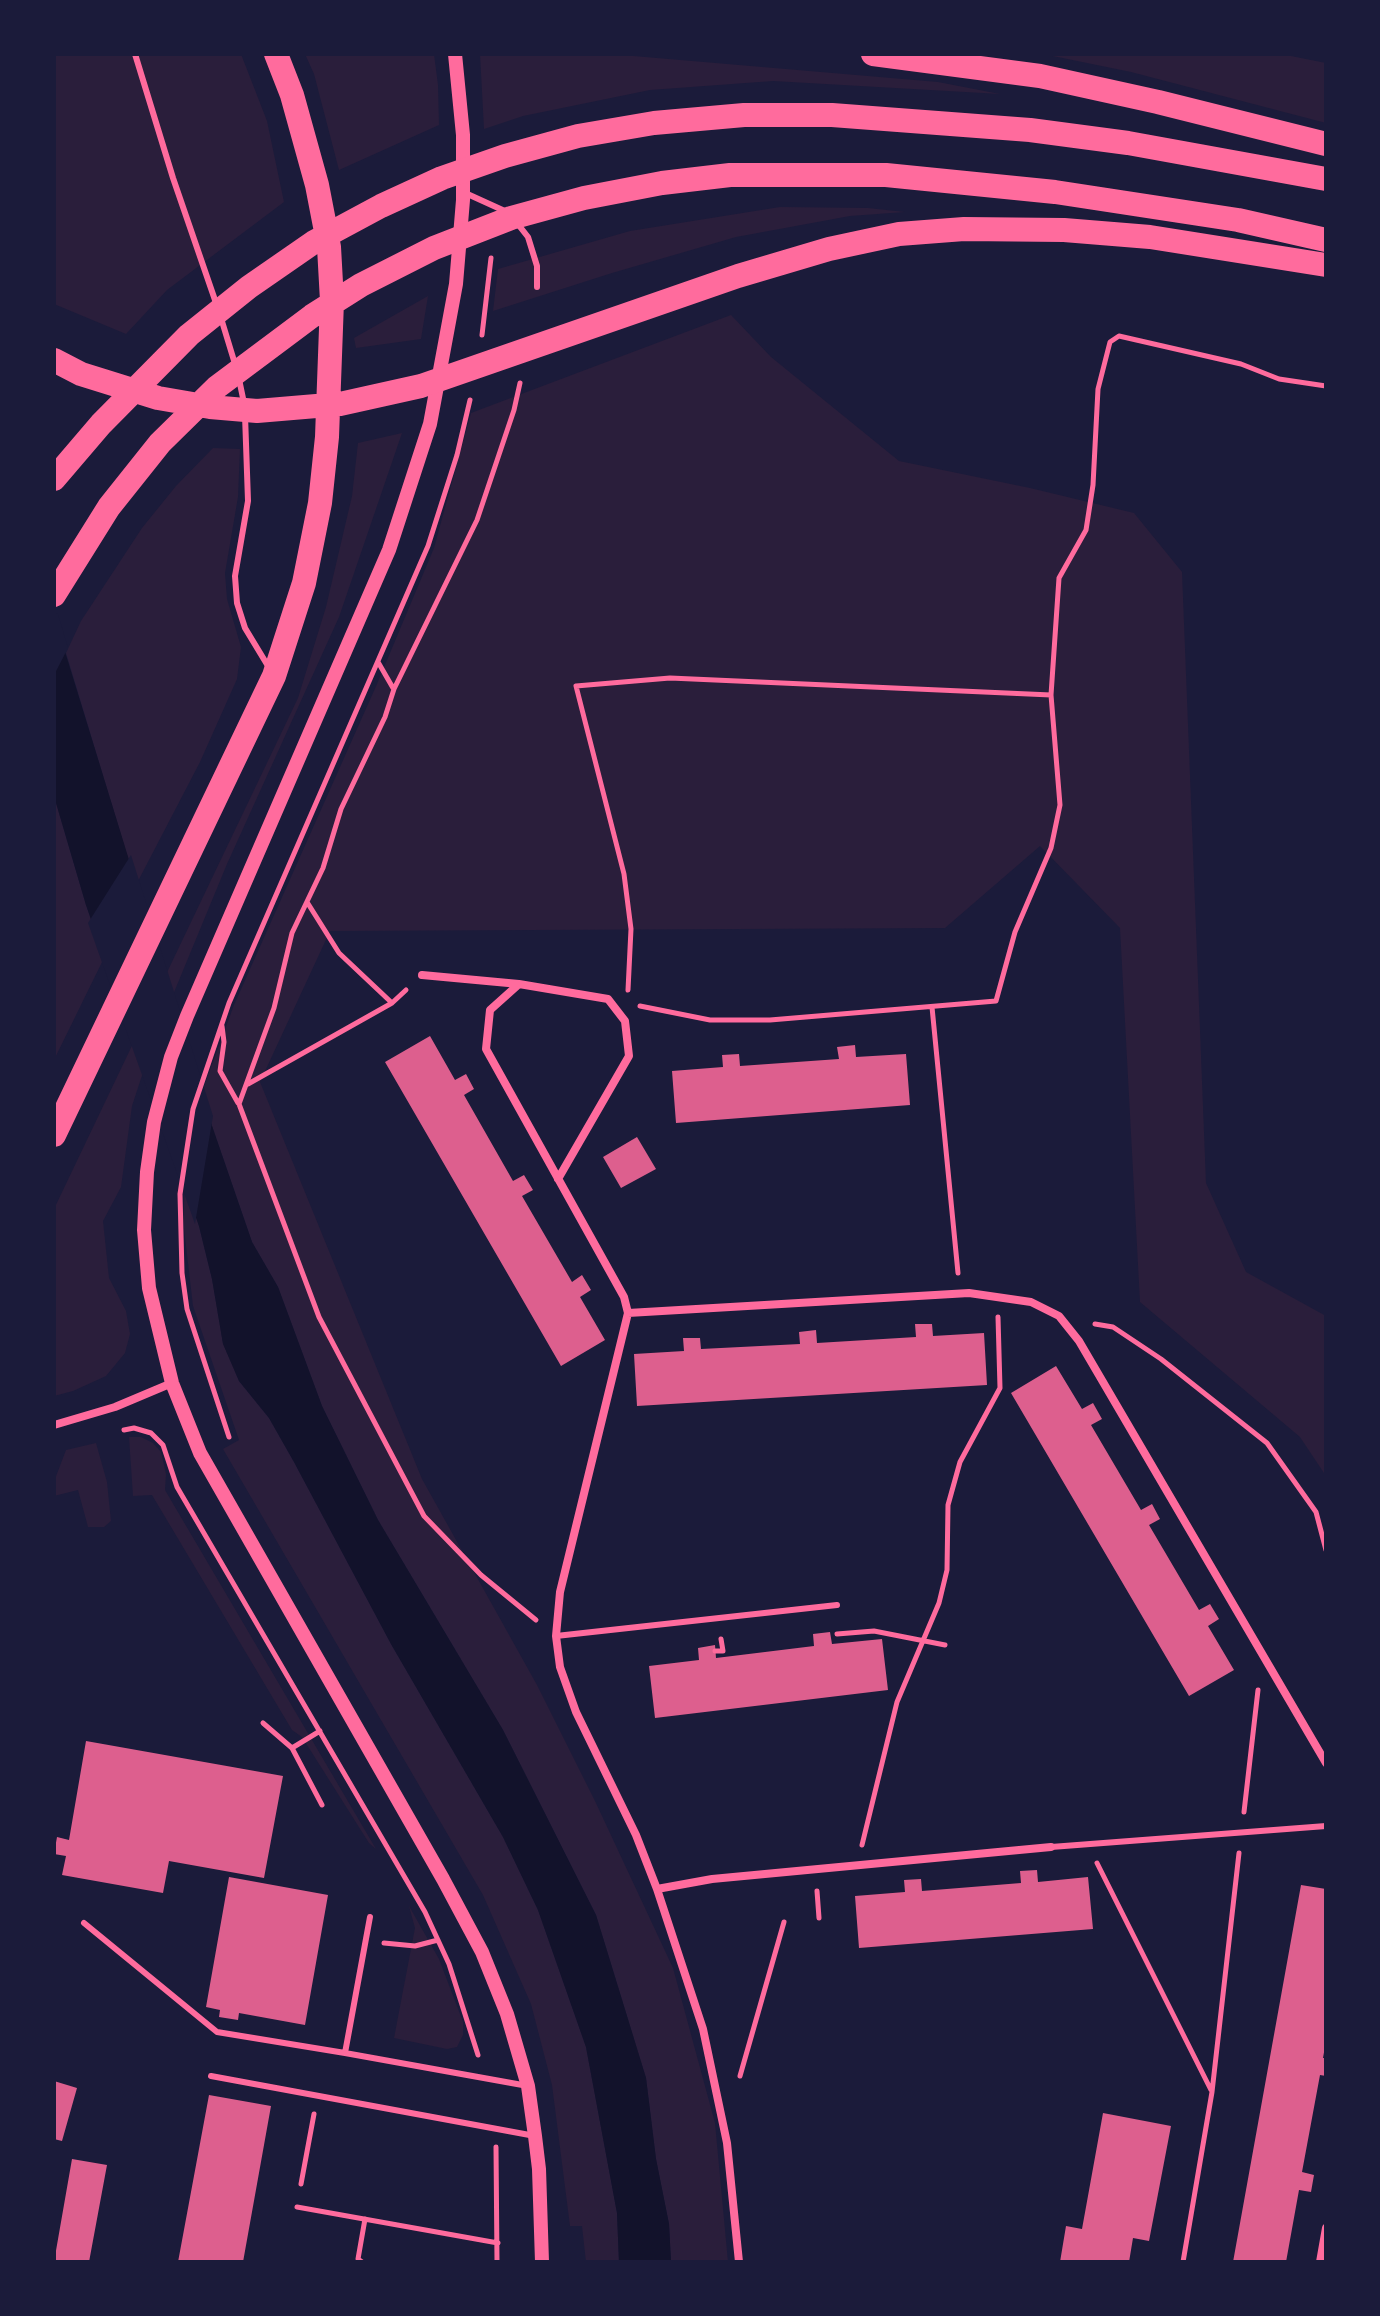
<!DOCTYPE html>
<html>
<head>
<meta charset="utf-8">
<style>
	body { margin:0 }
	#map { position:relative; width:1380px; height:2316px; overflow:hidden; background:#1b1b3a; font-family:"Fira Sans",sans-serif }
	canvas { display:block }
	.frame { position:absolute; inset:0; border:56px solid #1b1b3a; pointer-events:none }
</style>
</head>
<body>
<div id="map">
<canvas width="1380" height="2316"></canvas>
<div class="frame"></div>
</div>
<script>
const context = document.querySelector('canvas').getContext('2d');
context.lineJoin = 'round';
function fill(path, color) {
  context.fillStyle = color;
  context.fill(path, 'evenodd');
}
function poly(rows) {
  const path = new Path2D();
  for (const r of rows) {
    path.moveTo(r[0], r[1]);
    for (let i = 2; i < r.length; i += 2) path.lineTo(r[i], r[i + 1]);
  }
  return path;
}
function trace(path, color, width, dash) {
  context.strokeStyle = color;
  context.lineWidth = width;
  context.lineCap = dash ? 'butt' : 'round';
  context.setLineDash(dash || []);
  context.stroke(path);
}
fill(poly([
	[54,54,241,54,267,121,284,202,167,290,126,334,54,304],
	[305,54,434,54,438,85,439,125,339,170,314,74],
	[480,54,610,54,938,82,1000,94,773,81,650,90,523,116,484,129],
	[1043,54,1281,54,1326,63,1326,123,1131,72],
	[780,207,868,208,905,212,850,216,736,237,612,273,493,311,498,269,630,231],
	[428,296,421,339,356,348,354,338],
	[731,315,771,357,899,461,1030,488,1134,513,1182,572,1206,1183,1246,1272,1326,1316,1326,1476,1300,1437,1140,1302,1120,928,1040,846,945,928,330,931,260,1082,422,1479,537,1685,595,1801,673,1968,715,2123,728,2262,671,2262,669,2224,656,2159,646,2078,596,1915,503,1730,378,1520,322,1406,278,1287,252,1242,201,1094,234,1005,377,684,434,548,471,413],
	[402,433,339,617,227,864,151,1048,132,1106,121,1187,103,1221,109,1278,126,1311,130,1334,125,1353,106,1376,73,1391,54,1396,54,1209,298,698,326,607,352,496,358,443],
	[213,448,240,449,238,497,225,573,227,599,241,647,237,679,200,762,136,885,66,653,81,621,142,528,176,486],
	[54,796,86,905,104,958,54,1060],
	[185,1185,199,1226,212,1279,223,1343,239,1381,269,1418,294,1462,391,1644,503,1837,538,1910,586,2047,617,2213,619,2262,586,2262,582,2226,570,2226,552,2085,531,2004,483,1895,223,1449,239,1440,193,1306,183,1220],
	[129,1437,141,1437,153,1443,161,1452,166,1474,165,1490,376,1849,369,1843,302,1737,292,1730,152,1495,133,1496],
	[96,1443,107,1482,111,1521,104,1527,88,1527,78,1490,54,1496,55,1479,66,1450],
	[409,1906,439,1959,463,2022,463,2035,457,2047,447,2049,394,2038,415,1928]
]), '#2a1e3b');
fill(poly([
	[54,616,201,1094,252,1242,278,1287,322,1406,378,1520,503,1730,596,1915,646,2078,656,2159,669,2224,671,2262,619,2262,617,2213,586,2047,538,1910,503,1837,391,1644,294,1462,269,1418,239,1381,223,1344,212,1279,199,1226,86,905,54,796]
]), '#12122b');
fill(poly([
	[54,612,58,614,68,648,54,675],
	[131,855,213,1116,195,1224,88,923]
]), '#1b1b3a');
fill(poly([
	[430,1036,455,1080,466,1074,474,1089,464,1095,513,1181,524,1175,533,1190,522,1196,572,1282,582,1275,591,1290,580,1297,605,1340,561,1366,385,1062],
	[855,1045,856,1057,906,1054,910,1105,676,1123,672,1071,723,1067,722,1055,739,1054,740,1066,839,1059,837,1047],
	[637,1137,656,1169,621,1188,603,1157],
	[915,1324,932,1324,933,1336,984,1333,987,1385,637,1406,634,1354,684,1351,683,1338,700,1338,701,1349,800,1344,799,1332,816,1330,817,1343,916,1337],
	[1056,1366,1082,1409,1093,1403,1102,1419,1091,1425,1141,1510,1152,1504,1160,1519,1149,1525,1199,1610,1210,1604,1219,1619,1208,1626,1234,1670,1189,1696,1011,1393],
	[830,1632,832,1644,882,1639,888,1690,655,1718,649,1666,699,1660,698,1648,715,1645,716,1658,814,1646,813,1634],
	[86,1741,283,1776,264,1878,169,1861,163,1893,62,1875,66,1856,54,1854,57,1837,69,1840],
	[1037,1870,1038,1882,1088,1877,1093,1929,859,1948,855,1896,905,1892,904,1880,921,1879,922,1891,1021,1883,1020,1871],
	[229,1877,328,1895,305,2025,239,2013,238,2020,219,2017,220,2010,206,2007],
	[1301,1885,1326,1889,1326,2041,1323,2058,1326,2058,1326,2076,1320,2075,1302,2172,1314,2175,1311,2192,1299,2190,1286,2262,1233,2262],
	[54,2081,77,2088,62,2141,54,2139],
	[209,2095,271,2106,243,2262,178,2262],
	[1103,2113,1171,2126,1149,2241,1133,2238,1129,2262,1060,2262,1066,2226,1082,2229],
	[72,2159,107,2165,89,2262,54,2262]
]), '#dd5f8e');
trace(poly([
	[482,335,491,258],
	[520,383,514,410,477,520,394,689,385,717,341,809,323,868,292,933,274,1008,239,1104,319,1317,424,1516,481,1575,536,1620],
	[378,662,393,688],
	[307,902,339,953,392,1003],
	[628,990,631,929,624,874,576,686,670,678,1051,695],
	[640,1006,710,1020,770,1020,996,1001,1015,932,1051,848,1060,805,1051,695,1059,578,1086,530,1093,485,1098,389,1110,342,1119,336,1241,364,1279,379,1326,386],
	[932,1007,958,1273],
	[222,1026,224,1042,220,1071,238,1103],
	[248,1084,392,1003,406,990],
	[1095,1324,1113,1327,1161,1359,1267,1443,1316,1512,1326,1550],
	[124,1430,134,1428,151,1433,163,1445,177,1487,425,1912,449,1964,478,2055],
	[229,1437,187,1309,182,1273,180,1194,193,1109,229,1003,428,546,457,455,470,400],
	[837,1634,874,1631,945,1645],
	[715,1651,723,1651,721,1639],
	[263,1723,292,1748,322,1805],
	[292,1748,320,1731],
	[1244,1812,1258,1690],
	[862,1845,897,1702,939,1603,947,1570,948,1505,960,1462,1000,1388,998,1317],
	[1097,1863,1211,2090],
	[817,1891,819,1918],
	[384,1943,415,1946,438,1940],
	[740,2076,784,1922],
	[496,2147,497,2262],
	[301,2184,314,2114],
	[297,2207,498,2243],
	[362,2262,358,2259,365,2219],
	[1183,2262,1212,2092,1239,1853]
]), '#ff6b9d', 5);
trace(poly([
	[135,54,173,178,216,303],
	[463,192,507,212],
	[517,223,528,237,537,266,537,287],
	[221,318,235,364],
	[239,379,244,403],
	[245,415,248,501,235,576,237,603,245,628,268,666],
	[556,1636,837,1605],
	[1051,1847,1326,1826],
	[370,1917,345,2053,528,2086],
	[84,1923,217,2032,345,2053],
	[211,2076,535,2136]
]), '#ff6b9d', 6);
trace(poly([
	[422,975,519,984],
	[558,1179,629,1056,625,1021,608,999,519,984,490,1010,486,1049,624,1297,628,1313,560,1592,556,1636,560,1667,576,1712,636,1835,657,1889,703,2029,727,2143,739,2262],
	[628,1313,969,1293,1031,1302,1059,1316,1079,1341,1326,1763],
	[54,1425,115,1407,172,1383],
	[657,1889,712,1879,1051,1847],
	[1320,2262,1326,2228]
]), '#ff6b9d', 8);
trace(poly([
	[455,54,463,135,463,200,456,284,430,424,389,550,187,1016,171,1057,154,1122,147,1172,144,1230,149,1288,172,1383,200,1453,443,1879,482,1952,507,2014,528,2086,535,2136,539,2169,542,2262]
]), '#ff6b9d', 14);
trace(poly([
	[873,54,1040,76,1158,102,1326,144],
	[54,360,81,374,158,398,210,407,257,411,340,404,421,386,738,276,829,249,899,234,964,229,1064,230,1150,237,1326,265],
	[54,479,101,424,189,335,249,287,314,242,381,206,442,178,505,156,578,136,654,123,744,115,832,115,1030,130,1128,143,1326,179],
	[54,595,109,507,160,443,217,387,312,316,361,285,434,248,511,218,584,198,662,183,730,175,886,175,1055,192,1238,220,1326,240],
	[54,1135,274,676,304,583,320,503,327,437,332,301,329,247,317,185,292,95,276,54]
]), '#ff6b9d', 24);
</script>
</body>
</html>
